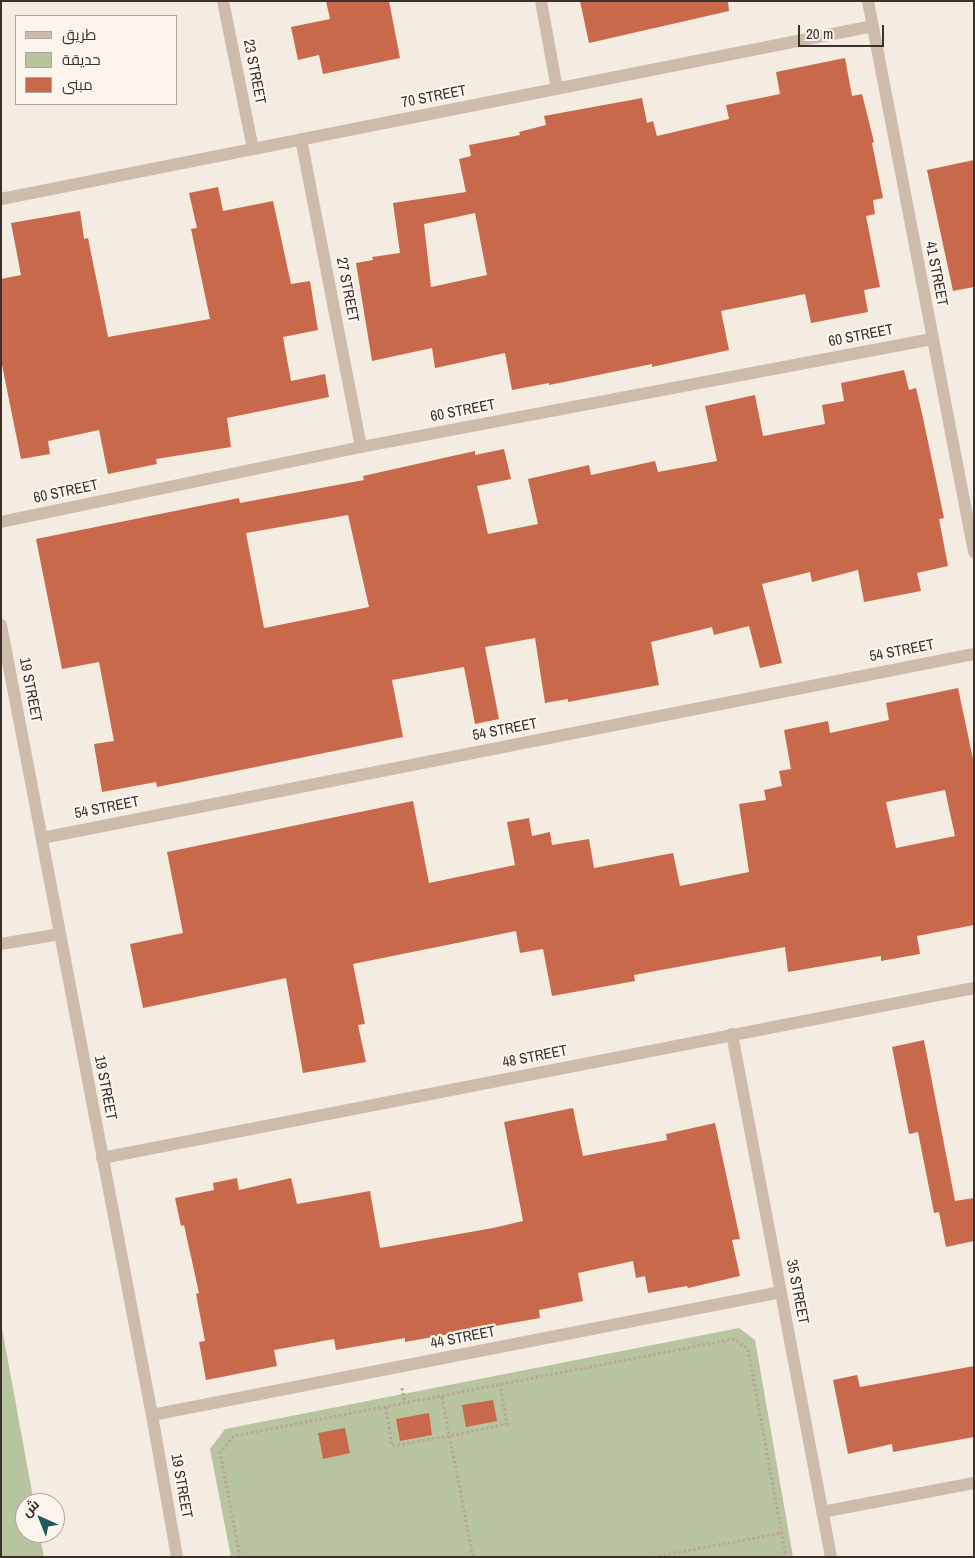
<!DOCTYPE html>
<html>
<head>
<meta charset="utf-8">
<style>
	body { margin:0 }
	#map { position:relative; width:975px; height:1558px; overflow:hidden; background:#f4ebe1; font-family:"Archivo Narrow",Cairo,sans-serif }
	canvas { display:block }
	.frame { position:absolute; inset:0; border:2px solid #3b302b; pointer-events:none }
	.legend { position:absolute; left:15px; top:15px; width:162px; height:90px; box-sizing:border-box; background:#fbf5ee; border:1px solid #aea6a0; margin:0; padding:6px 9px; list-style:none; font-size:15px; color:#3b302b }
	.legend li { display:flex; align-items:center; gap:10px; height:25px }
	.legend b { width:25px; border:1px solid #aea6a0 }
	.north { position:absolute; left:15px; top:1493px; width:50px; height:50px; box-sizing:border-box; background:#fbf5ee; border:1px solid #aea6a0; border-radius:50%; rotate:316deg; font-size:14px; font-weight:700; line-height:20px; text-align:center; color:#3b302b }
	.north::after { content:''; display:block; margin:auto; width:18px; height:22px; background:#1f5a5e; clip-path:polygon(50% 0,100% 100%,50% 72%,0 100%) }
	.scale { position:absolute; left:798px; top:25px; width:86px; height:22px; box-sizing:border-box; border:2px solid #3b302b; border-top:0; padding-left:6px; font-size:15px; line-height:18px; white-space:nowrap; color:#3b302b; -webkit-text-stroke:4px #fbf5ee; paint-order:stroke }
</style>
</head>
<body>
<div id="map">
<canvas width="975" height="1558"></canvas>
<div class="frame"></div>
<ul class="legend">
<li><b style="height:6px;background:#cdbbac"></b>طريق</li>
<li><b style="height:14px;background:#b8c4a0"></b>حديقة</li>
<li><b style="height:14px;background:#c8694b"></b>مبنى</li>
</ul>
<div class="north">ش</div>
<div class="scale">20 m</div>
</div>
<script>
const context = document.querySelector('canvas').getContext('2d');
context.lineJoin = 'round';
function fill(path, color) {
  context.fillStyle = color;
  context.fill(path, 'evenodd');
}
function poly(rows) {
  const path = new Path2D();
  for (const r of rows) {
    path.moveTo(r[0], r[1]);
    for (let i = 2; i < r.length; i += 2) path.lineTo(r[i], r[i + 1]);
  }
  return path;
}
function trace(path, color, width, dash) {
  context.strokeStyle = color;
  context.lineWidth = width;
  context.lineCap = dash ? 'butt' : 'round';
  context.setLineDash(dash || []);
  context.stroke(path);
}
function drawText(font, color, halo, rows, align = 'center') {
  context.font = font + ' "Archivo Narrow",sans-serif';
  context.lineWidth = 4.5;
  context.setLineDash([]);
  context.textBaseline = 'middle';
  context.strokeStyle = halo;
  context.fillStyle = color;
  for (const [text, x, y, turn = 0] of rows) {
    context.save();
    context.translate(x, y);
    context.rotate((+turn || 0) * Math.PI / 180);
    context.textAlign = isNaN(turn) ? turn : align;
    if (halo) context.strokeText(text, 0, 0);
    context.fillText(text, 0, 0);
    context.restore();
  }
}
fill(poly([
	[1,1323,34,1503,25,1503,25,1533,39,1533,44,1557,1,1557],
	[739,1328,755,1340,793,1557,231,1557,210,1449,225,1429]
]), '#b8c4a0');
fill(poly([
	[326,1,389,1,400,58,323,74,319,55,298,60,291,27,330,19],
	[580,1,728,1,729,11,589,43],
	[845,58,852,96,862,94,874,142,872,143,883,198,873,200,875,214,866,216,880,287,864,290,868,312,811,323,805,294,721,311,729,350,652,367,652,364,549,385,549,383,512,390,505,353,435,368,432,348,372,361,356,263,373,260,372,257,400,253,393,203,466,192,459,159,471,156,469,145,520,135,519,132,546,125,544,116,642,98,647,123,653,121,657,136,729,119,726,105,780,94,776,72],
	[475,213,487,275,431,287,424,224],
	[974,160,974,287,953,291,927,170],
	[218,187,223,211,273,201,291,284,310,281,318,330,283,337,291,381,325,374,329,397,227,418,231,447,156,459,157,464,108,474,99,430,48,441,50,454,21,459,1,360,1,279,21,275,11,223,80,211,84,239,88,238,108,337,210,319,191,229,197,228,189,193],
	[904,370,909,390,916,388,923,418,944,518,939,519,948,566,917,573,921,591,864,602,858,570,812,582,810,572,762,584,782,663,760,668,749,626,714,635,712,627,651,642,659,685,568,702,568,699,545,703,535,638,485,647,499,719,475,724,464,667,392,680,403,737,157,787,156,782,102,792,94,744,114,741,99,662,62,669,36,539,239,498,240,503,364,480,363,476,439,459,475,451,475,455,504,449,511,479,477,486,488,534,538,524,528,479,589,465,591,475,655,461,658,472,717,461,705,406,755,395,763,436,825,424,822,405,844,401,841,383],
	[348,515,369,607,264,628,246,533],
	[958,688,974,764,974,925,917,936,920,954,881,961,881,956,788,972,785,947,634,975,635,981,552,996,543,949,520,953,516,931,353,964,365,1024,358,1025,366,1062,303,1073,286,978,143,1008,130,944,183,933,167,852,413,801,429,883,515,865,507,822,529,818,532,836,550,832,552,845,589,839,594,868,673,853,680,886,749,872,739,804,766,800,764,790,782,786,779,771,791,769,784,730,828,721,830,733,889,720,886,703],
	[945,790,955,836,896,848,886,802],
	[924,1040,955,1201,974,1198,974,1241,946,1247,939,1212,934,1213,918,1132,909,1134,892,1047],
	[573,1108,583,1156,667,1140,666,1134,715,1123,740,1239,732,1240,740,1276,688,1288,687,1286,648,1293,645,1276,636,1278,633,1261,578,1273,583,1301,539,1310,540,1318,405,1342,405,1338,336,1350,334,1339,274,1350,277,1366,206,1380,199,1342,205,1341,196,1294,199,1293,184,1225,181,1226,175,1198,214,1190,213,1183,237,1178,239,1190,291,1178,297,1204,370,1191,380,1248,493,1228,523,1221,504,1122],
	[974,1366,974,1437,893,1452,892,1444,848,1454,833,1380,857,1375,860,1387],
	[493,1400,497,1421,466,1427,462,1405],
	[429,1413,432,1435,400,1441,396,1419],
	[345,1428,350,1453,323,1459,318,1433]
]), '#c8694b');
trace(poly([
	[402,1388,405,1404],
	[442,1397,473,1557],
	[386,1407,392,1446,449,1436,507,1424,500,1385],
	[240,1557,220,1453,234,1436,734,1339,748,1349,786,1557],
	[654,1557,782,1533]
]), '#b9a596', 3, [2.5, 2.5]);
trace(poly([
	[223,1,253,149],
	[541,1,557,89],
	[868,1,974,552],
	[301,139,361,447],
	[1,199,873,26],
	[1,522,361,447,932,339],
	[1,625,152,1415,177,1557],
	[42,838,974,654],
	[1,944,60,934],
	[732,1034,831,1557],
	[102,1158,974,988],
	[152,1415,781,1292],
	[822,1512,974,1483]
]), '#cdbbac', 12);
drawText('15px', '#3b302b', '#fbf5ee', [
	["23 STREET",254,72,79],
	["70 STREET",434,97,-11],
	["41 STREET",936,274,79],
	["27 STREET",347,290,79],
	["60 STREET",861,336,-11],
	["60 STREET",463,411,-11],
	["60 STREET",66,492,-12],
	["54 STREET",902,651,-11],
	["19 STREET",30,690,79],
	["54 STREET",505,730,-11],
	["54 STREET",107,808,-11],
	["48 STREET",535,1057,-11],
	["19 STREET",105,1088,79],
	["35 STREET",797,1292,79],
	["44 STREET",463,1338,-11],
	["19 STREET",181,1486,80]
]);
</script>
</body>
</html>
